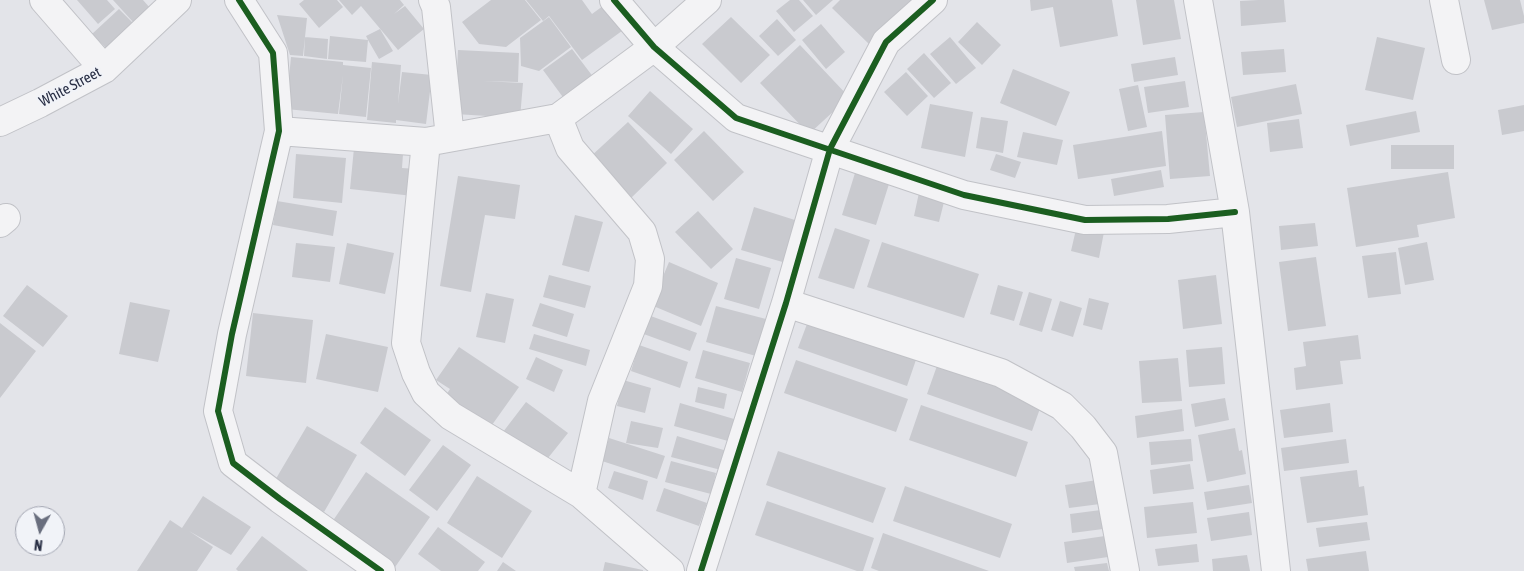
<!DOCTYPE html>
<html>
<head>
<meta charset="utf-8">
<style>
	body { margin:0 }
	#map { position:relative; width:1524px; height:571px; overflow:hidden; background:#e3e4e9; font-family:"Asap Condensed",sans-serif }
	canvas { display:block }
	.north { position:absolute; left:15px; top:506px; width:50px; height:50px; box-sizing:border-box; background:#f1f3f8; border:1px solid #a1a4b0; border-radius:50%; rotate:187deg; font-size:14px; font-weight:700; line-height:20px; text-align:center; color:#282e44 }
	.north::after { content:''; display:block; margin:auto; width:18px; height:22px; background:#696e7e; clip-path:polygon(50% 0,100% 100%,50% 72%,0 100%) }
</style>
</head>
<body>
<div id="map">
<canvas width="1524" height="571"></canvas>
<div class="north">N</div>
</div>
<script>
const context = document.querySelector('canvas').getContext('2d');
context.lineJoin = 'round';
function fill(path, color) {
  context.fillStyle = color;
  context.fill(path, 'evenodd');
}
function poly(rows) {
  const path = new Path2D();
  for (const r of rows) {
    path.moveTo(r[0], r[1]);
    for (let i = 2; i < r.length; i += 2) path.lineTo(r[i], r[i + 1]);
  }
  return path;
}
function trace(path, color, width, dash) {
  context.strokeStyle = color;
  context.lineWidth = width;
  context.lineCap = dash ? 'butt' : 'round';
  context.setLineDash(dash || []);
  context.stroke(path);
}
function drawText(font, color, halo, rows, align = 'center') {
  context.font = font + ' "Asap Condensed",sans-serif';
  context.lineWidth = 4;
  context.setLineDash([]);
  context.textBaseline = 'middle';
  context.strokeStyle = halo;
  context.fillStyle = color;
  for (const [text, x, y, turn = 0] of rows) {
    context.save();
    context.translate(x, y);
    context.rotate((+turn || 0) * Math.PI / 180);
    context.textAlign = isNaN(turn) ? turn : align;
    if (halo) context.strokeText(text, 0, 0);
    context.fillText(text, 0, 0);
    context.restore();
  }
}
fill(poly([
	[77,0,107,0,115,9,98,24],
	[113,0,143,0,150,8,133,22],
	[304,0,337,0,343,7,319,28,299,4],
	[339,0,400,0,404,5,394,14,405,6,424,29,398,50,361,6,352,15],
	[491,0,525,0,541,20,506,47,479,44,462,22],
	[526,0,582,0,592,14,607,3,626,28,582,60,549,16,543,21],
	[790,0,799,0,813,16,794,32,776,11],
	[803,0,833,0,816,15],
	[840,0,915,0,870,45,832,8],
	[1030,0,1112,0,1118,36,1060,47,1053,7,1031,11],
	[1136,0,1174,0,1181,39,1143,45],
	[1258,0,1284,0,1286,22,1241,26,1240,1],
	[1484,0,1520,0,1524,16,1524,23,1492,30],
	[119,9,134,24,107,49,92,34],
	[277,15,307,18,303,56,290,55],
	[549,17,571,47,539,71,521,66,520,38],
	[731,17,770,55,741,83,702,44],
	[777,19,796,40,778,56,759,36],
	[977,22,1001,45,982,65,958,42],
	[821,24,845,52,826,69,802,40],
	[380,29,393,51,379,59,368,40,366,62,328,59,330,36,368,40,366,36],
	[305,37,328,39,327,59,304,56],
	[950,37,976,68,956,84,930,54],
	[1377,37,1425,48,1413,100,1365,90],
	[800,45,849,97,809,134,760,83],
	[572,49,594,78,565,100,543,70],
	[1284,49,1286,72,1243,75,1241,52],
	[458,50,519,53,518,82,483,81,523,83,520,118,455,114],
	[924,53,951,83,934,98,907,69],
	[291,57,343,62,343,65,371,68,366,117,339,114,343,75,338,114,286,109],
	[1175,57,1178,75,1134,82,1131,64],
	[372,62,401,65,398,104,402,72,432,75,426,124,396,120,396,123,367,120],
	[1013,69,1070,92,1056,126,1000,103],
	[906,72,928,96,907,116,884,92],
	[1185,81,1189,107,1148,113,1144,87],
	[1296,84,1302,114,1237,127,1231,97],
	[1138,85,1147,127,1128,131,1119,89],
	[650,91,693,129,671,154,628,116],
	[930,104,973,112,965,157,921,148],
	[1524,105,1524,131,1502,135,1498,110],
	[1416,111,1420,132,1350,146,1346,125],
	[1204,112,1210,176,1170,179,1165,115],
	[981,117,1008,121,1003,153,976,148],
	[1299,119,1303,148,1270,152,1267,123],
	[628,122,667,163,630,199,589,158],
	[704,131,744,172,713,201,674,160],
	[1162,131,1166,166,1078,179,1073,145],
	[1023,132,1063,140,1057,165,1017,157],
	[1391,145,1454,145,1454,169,1391,169],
	[354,148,403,154,402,168,417,169,413,196,350,189],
	[296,154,346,158,342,203,293,198],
	[996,154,1021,162,1015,178,990,170],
	[1161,170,1164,187,1114,196,1111,179],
	[1448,172,1455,218,1417,225,1419,237,1356,247,1347,188],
	[855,173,889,184,876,225,842,215],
	[458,176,520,185,515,219,485,215,471,292,440,286],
	[920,188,946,194,939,222,914,216],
	[277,201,337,211,333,236,273,225],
	[754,207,798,221,786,263,741,250],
	[698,211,733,249,711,269,675,232],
	[575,215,603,222,589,272,562,265],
	[1315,223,1318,246,1281,250,1279,226],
	[1077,225,1104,232,1099,258,1071,251],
	[835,228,870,240,854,289,818,278],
	[882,242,979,274,964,318,867,287],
	[1427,242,1434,280,1405,285,1398,248],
	[296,243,335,247,330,282,292,277],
	[347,243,394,253,385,294,339,284],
	[1396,252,1401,294,1368,298,1362,256],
	[1316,257,1326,326,1288,331,1279,262],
	[736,258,771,268,759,309,724,299],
	[669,262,718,283,701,326,651,305],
	[549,275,591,286,585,308,543,297],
	[1216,275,1222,324,1183,329,1178,280],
	[27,285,68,316,43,347,3,316],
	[998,285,1023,292,1014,321,990,314],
	[1029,292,1052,299,1042,332,1019,325],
	[486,293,514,299,505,343,476,337],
	[1089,298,1109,303,1102,330,1083,325],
	[1060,301,1082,308,1073,337,1051,330],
	[130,302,170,310,158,362,119,354],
	[540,303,574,314,567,337,532,326],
	[716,306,766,319,756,356,706,342],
	[253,313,313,320,306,383,246,376],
	[648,315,697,333,690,351,641,333],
	[810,316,918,354,907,386,798,348],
	[0,323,36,351,0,398],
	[326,334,388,347,378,392,316,379],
	[534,334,590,350,586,366,529,349],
	[1358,335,1361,359,1340,361,1343,384,1296,390,1294,368,1306,366,1303,342],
	[639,345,688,362,680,388,631,371],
	[459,347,519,387,487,432,442,401,450,389,436,380],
	[1222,347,1225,384,1189,387,1186,350],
	[703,350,750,363,742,392,695,378],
	[536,357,563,370,554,392,526,379],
	[1178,358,1182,401,1142,403,1139,361],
	[796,360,908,399,896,432,784,393],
	[938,363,1043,400,1032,431,927,394],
	[623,380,651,388,645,413,617,406],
	[698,387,727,394,724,409,695,402],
	[1225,398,1229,420,1195,427,1191,404],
	[526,402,568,433,544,463,503,432],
	[680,403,734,419,728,441,674,426],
	[1330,403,1333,432,1284,438,1280,410],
	[921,405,1028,442,1016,477,909,440],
	[385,407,431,440,405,476,360,443],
	[1182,409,1184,431,1137,438,1135,416],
	[631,421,663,428,658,448,626,443],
	[307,426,357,455,324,512,274,482],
	[1235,428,1239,451,1242,450,1246,474,1207,482,1198,435],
	[677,436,727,451,721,470,671,457],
	[609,438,665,456,657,479,602,461],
	[1191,439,1193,461,1151,465,1149,442],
	[1346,439,1349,463,1284,471,1281,448],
	[443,445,471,465,437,511,409,490],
	[778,451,886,488,873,523,766,485],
	[671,461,716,473,711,494,665,482],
	[1190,464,1194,489,1153,494,1150,470],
	[1357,470,1359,487,1364,486,1368,515,1307,523,1300,477],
	[614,471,648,481,643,500,608,488],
	[366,472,430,517,393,570,330,525],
	[477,476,532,511,502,558,447,523],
	[1097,480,1100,504,1069,508,1065,485],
	[1249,485,1252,503,1207,510,1204,492],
	[905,486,1012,524,1000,558,893,521],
	[664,488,707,503,699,526,656,511],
	[203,496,251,527,231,555,189,531,213,547,197,571,137,571,170,520,182,528],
	[767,501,874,538,863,571,857,571,755,535],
	[1193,502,1197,533,1147,538,1144,507],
	[1101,510,1103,529,1072,533,1070,514],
	[1249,512,1252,535,1211,541,1207,518],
	[1367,522,1370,540,1319,547,1316,528],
	[438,527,485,562,478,571,441,571,418,554],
	[883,533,989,571,879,571,871,568],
	[262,536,308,571,238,571,236,569],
	[1105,536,1108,557,1067,563,1064,542],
	[1197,544,1199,562,1158,566,1155,549],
	[1366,551,1369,571,1308,571,1306,559],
	[1247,555,1250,571,1213,571,1212,559],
	[503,562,516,571,497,571],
	[605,562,643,570,643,571,603,571],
	[1107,563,1109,571,1075,571,1074,567]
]), '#c9cacf');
const minor = poly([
	[44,0,104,69],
	[239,0,273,53,279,131,232,334,218,411,233,463,280,499,381,571],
	[433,0,436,7,450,137],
	[614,0,654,47,736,118,964,195,1085,220,1168,219,1235,212],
	[1198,0,1235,212,1276,571],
	[1444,0,1456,60],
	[558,118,570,148,642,232,650,259,648,286,602,401,581,494],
	[0,122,40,103,104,69,177,0],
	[279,131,426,142,558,118,654,47,707,0],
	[426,142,406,343,416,373,426,393,451,416,581,494,670,571],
	[0,223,6,218],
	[786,303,1001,373,1062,406,1083,427,1103,453,1125,571],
	[701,571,786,303,830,149,886,42,933,0]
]);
trace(minor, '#c1c2c7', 30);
trace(minor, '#f3f3f5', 28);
trace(poly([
	[239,0,273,53,279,131,232,334,218,411,233,463,280,499,381,571],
	[614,0,654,47,736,118,964,195,1085,220,1168,219,1235,212],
	[701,571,786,303,830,149,886,42,933,0]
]), '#1b5e20', 6);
drawText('15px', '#282e44', '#f1f3f8', [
	["White Street",70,87,-28]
]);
</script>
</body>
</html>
